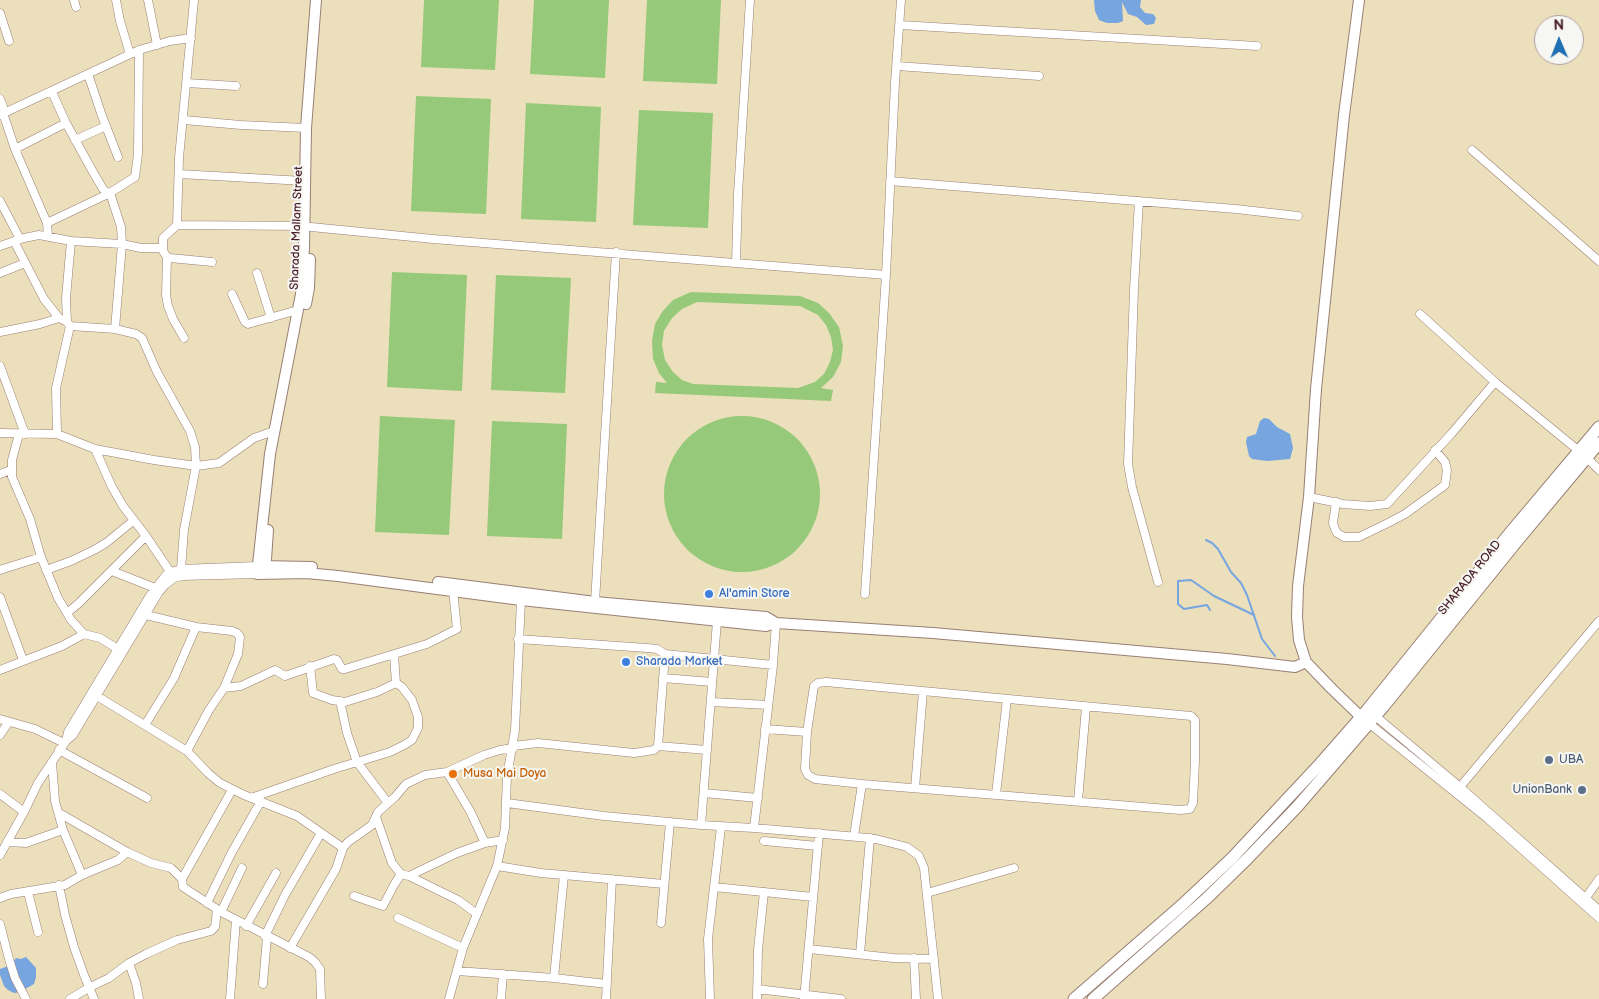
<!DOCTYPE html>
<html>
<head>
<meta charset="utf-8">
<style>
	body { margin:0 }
	#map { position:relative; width:1599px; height:999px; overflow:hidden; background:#ebdfbc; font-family:"Balsamiq Sans",sans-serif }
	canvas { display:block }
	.north { position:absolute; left:1534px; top:15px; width:50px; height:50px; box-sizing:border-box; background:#f6f6f2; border:1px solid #b1a0a2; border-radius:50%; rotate:359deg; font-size:14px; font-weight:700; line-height:20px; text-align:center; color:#4a1f2b }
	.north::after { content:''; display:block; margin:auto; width:18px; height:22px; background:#1f6fb2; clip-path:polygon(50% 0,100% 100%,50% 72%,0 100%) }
</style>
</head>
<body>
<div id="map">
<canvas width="1599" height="999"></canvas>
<div class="north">N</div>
</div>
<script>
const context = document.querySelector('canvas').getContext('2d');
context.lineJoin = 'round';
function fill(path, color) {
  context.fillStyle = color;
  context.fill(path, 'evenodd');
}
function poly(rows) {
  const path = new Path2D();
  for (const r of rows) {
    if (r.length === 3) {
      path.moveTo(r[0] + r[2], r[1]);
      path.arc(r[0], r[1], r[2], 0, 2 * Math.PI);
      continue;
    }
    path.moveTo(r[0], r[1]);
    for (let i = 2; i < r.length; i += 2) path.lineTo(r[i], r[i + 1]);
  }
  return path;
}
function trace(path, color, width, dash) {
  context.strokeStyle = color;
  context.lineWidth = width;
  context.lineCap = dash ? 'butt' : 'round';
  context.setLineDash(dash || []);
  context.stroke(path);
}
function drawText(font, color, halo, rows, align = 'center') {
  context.font = font + ' "Balsamiq Sans",sans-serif';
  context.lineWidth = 4;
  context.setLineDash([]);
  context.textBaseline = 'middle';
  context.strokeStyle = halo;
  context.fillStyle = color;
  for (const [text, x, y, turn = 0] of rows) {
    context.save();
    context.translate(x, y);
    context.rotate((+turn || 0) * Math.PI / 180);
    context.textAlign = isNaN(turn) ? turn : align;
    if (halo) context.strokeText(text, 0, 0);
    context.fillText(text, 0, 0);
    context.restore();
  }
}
fill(poly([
	[424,0,499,0,495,70,421,67],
	[534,0,609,0,605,78,530,74],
	[647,0,721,0,717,84,643,81],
	[416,96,491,99,486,214,411,211],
	[526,103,601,107,596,222,521,219],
	[639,110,713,113,708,228,633,225],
	[392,272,467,275,462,391,387,387],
	[496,275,571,278,565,393,491,390],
	[691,292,800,296,818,303,829,313,839,327,843,346,841,362,833,377,821,388,833,390,831,401,655,393,656,382,667,383,659,373,653,359,652,341,655,324,662,312,673,300],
	[697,302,800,306,818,315,826,325,831,337,833,350,830,362,824,374,815,382,798,388,693,384,682,380,673,372,665,360,662,345,664,331,672,318,682,309],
	[742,494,78],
	[380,416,455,420,449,535,375,532],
	[492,421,567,424,562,539,487,536]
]), '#96c979');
fill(poly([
	[1094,0,1141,0,1140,7,1145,13,1153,14,1156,18,1154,24,1146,25,1137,17,1128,14,1122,2,1123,21,1118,23,1107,23,1099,20,1095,11],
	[1264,418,1269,419,1277,427,1290,434,1293,448,1290,459,1267,461,1252,459,1249,456,1246,442,1247,437,1256,434,1260,421],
	[26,957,36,968,36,977,34,984,20,992,14,993,8,990,4,986,0,975,0,969,11,965,16,958,21,959]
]), '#76a5e0');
trace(poly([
	[1206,540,1212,543,1218,549,1231,572,1241,583,1247,595,1262,639,1275,656],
	[1210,610,1207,605,1184,609,1178,604,1178,581,1191,580,1214,596,1254,615]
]), '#76a5e0', 2);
const street = poly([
	[74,0,76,7],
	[116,0,120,21,130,54],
	[148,0,157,45],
	[0,13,9,41],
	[900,25,1257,46],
	[897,66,1039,76],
	[88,74,102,116,118,157],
	[187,83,236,86],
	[52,92,66,123,93,172,103,189,111,196,121,227,122,244,115,329],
	[0,99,5,112],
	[3,113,15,149,47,223,48,236],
	[0,115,139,50,170,41,191,38],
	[184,120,241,125,306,128],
	[75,140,106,126],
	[15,149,66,123],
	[1472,150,1599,261],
	[179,174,304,181],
	[890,181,1236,209,1298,216],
	[0,201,20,239],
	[1139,201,1134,289,1128,464,1132,487,1158,582],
	[47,223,108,194,135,177,138,154,139,50],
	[177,225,179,158,194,0],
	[311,227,433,239,886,275],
	[14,241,44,299,59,318,67,322,70,326,115,329,136,334,142,338,157,372,190,431,195,447,196,466,184,530,181,569],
	[0,246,24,238,39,235,71,241,122,244,141,248,162,248],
	[167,257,166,295,168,306,173,319,184,338],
	[212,262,170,258,167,257,163,251,163,238,177,225,305,226],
	[736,263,738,194,750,0],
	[0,273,25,263],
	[257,273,271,318],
	[232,294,245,322,248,324,298,310],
	[1420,314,1495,382,1579,451],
	[67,322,66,298,71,241],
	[0,332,40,324,59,318],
	[0,366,25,434],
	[0,433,57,434,95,449,154,460,196,466,219,463,254,438,274,431],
	[19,434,12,460,12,477,30,519,41,557,58,598,71,620,84,634,100,638,118,649],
	[57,434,56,388,70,326],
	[95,449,112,487,123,506,146,536,173,576],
	[1587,458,1599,470],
	[0,474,11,470],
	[1309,497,1343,504,1370,506,1387,504,1452,433,1495,382],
	[1336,502,1333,523,1335,529,1337,533,1344,537,1359,537,1388,523,1405,514,1445,485,1447,470,1445,462,1435,450],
	[0,570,41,557],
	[46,570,71,561,94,550,106,543,133,521],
	[112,571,155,588],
	[865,594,886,275,895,82,901,0],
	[0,597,23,660],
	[595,602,616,252],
	[67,613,79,603,146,536],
	[146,615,196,627,232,631,237,633,240,637,238,654,224,688,209,710,187,751],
	[518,639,647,648,657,649,665,654,773,665],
	[310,666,313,693,332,700,345,702,377,692,396,683,394,655],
	[0,670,62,646,84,634],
	[663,678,712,682],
	[826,682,1191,716,1195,720,1195,761,1193,803,1190,809,1180,810,862,784,815,779,808,775,805,769,807,732,814,686,818,683,826,682],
	[224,688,241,686,275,670,285,676,334,659,337,660,342,669,345,669,427,644,457,629,453,590],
	[92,693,187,751,208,773,220,783,244,795,297,816,343,848],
	[340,701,347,733,357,762,388,803],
	[711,702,768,705],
	[1373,714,1460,787,1599,910],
	[0,719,35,729,64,743],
	[1366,721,1488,819,1599,918],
	[145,725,174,678,196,627],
	[765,729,807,732],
	[0,735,8,723],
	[66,741,68,732,149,597,166,575,171,572,181,569,257,566],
	[513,746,538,743,634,753,654,750,658,746,665,654],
	[658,746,707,750],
	[59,750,147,798],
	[52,762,55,801,63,830,82,875],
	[447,772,470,811,485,843],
	[1460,787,1599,621],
	[915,788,923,691],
	[704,793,758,798],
	[0,794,24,812],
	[996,794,1007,699],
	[251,798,334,769,390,752,406,744,412,740,418,728,418,717,412,700,402,687,396,683],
	[1078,801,1086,707],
	[507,803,604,816,701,825,754,828,858,837,876,839,907,847,919,856,924,868,938,999],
	[59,813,127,852,151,863,171,868,182,879,183,887,223,913,309,957,315,962,320,969,321,999],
	[376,817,392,863,401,874],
	[701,825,717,621],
	[754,828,773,665,776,623],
	[854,836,862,784],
	[764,841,818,846],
	[7,842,26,843,63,830],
	[0,855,24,812,38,783,66,741,73,735,159,592,165,585,174,578,182,576,257,574],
	[497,866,541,873,664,884],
	[409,876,458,900,477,914],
	[182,879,232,790],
	[59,885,65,915,74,947,84,975,94,999],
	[714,887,813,897],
	[28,892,38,932],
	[927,893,1014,868],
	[354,896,383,906,394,885,401,874,409,876,457,853,485,843,503,840],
	[0,898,11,894,65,885,82,875,118,860,127,852],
	[1583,902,1599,879],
	[207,903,232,852,261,801],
	[221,912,242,868],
	[398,918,463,948],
	[661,923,670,822],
	[0,924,9,959,15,978,26,999],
	[246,926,276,873],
	[265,936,285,895,321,833],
	[290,948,336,869,343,848,348,842,372,825,378,812,395,797,406,784,425,775,447,772,484,755,500,750,513,748],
	[809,949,893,958,934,959],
	[860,954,870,838],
	[914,958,916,999],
	[129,963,136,983,139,999],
	[457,971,554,978,607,984],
	[554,978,564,875],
	[263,984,267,937],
	[757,989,841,999],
	[70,999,90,987,109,978,129,963,146,954,177,940,211,931,215,927,217,910],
	[230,999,236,920],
	[449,999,463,948,497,866,505,828,507,776,515,730,521,600],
	[501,999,503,974],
	[606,999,612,879],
	[710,999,708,939,721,827],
	[757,999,758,950,764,892],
	[804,999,819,833]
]);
const secondary = poly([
	[316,0,306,128,304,248,301,294,270,454,257,574,306,573,338,576,521,600,766,626,776,623,933,633,1227,659,1295,667,1306,662],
	[1359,0,1344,115,1316,389,1309,497,1298,586,1297,617,1299,640,1306,662,1332,689,1361,717],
	[306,304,309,288,310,259],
	[259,566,312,567],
	[265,574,268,530],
	[438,582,595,602,766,617,776,623]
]);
const primary = poly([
	[1074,999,1182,905,1232,858,1318,766,1367,710,1509,534,1599,427],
	[1093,999,1207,898,1247,859,1297,807,1384,706,1518,540,1599,443]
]);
trace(street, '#9a7f74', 9);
trace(secondary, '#9a7f74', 12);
trace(primary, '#9a7f74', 13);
trace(street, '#fff', 8);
trace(secondary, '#fff', 10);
trace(primary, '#fff', 11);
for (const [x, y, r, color] of [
	[709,594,5,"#3f7fe0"],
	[626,662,5,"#3f7fe0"],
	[1549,760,5,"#5c6f8a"],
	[453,774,5,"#e8710a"],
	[1582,790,5,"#5c6f8a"]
]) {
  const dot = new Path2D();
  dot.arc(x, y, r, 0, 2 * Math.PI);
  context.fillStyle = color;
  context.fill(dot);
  trace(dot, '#f6f6f2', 2);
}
drawText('12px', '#4a1f2b', '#f6f6f2', [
	["Sharada Mallam Street",297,228,-88],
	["SHARADA ROAD",1470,578,-51]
]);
drawText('12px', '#366cbe', '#f6f6f2', [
	["Al'amin Store",719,594],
	["Sharada Market",636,662]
], 'left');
drawText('12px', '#4e5e75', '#f6f6f2', [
	["UBA",1559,760],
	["UnionBank",1572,790,"right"]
], 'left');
drawText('12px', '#c56008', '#f6f6f2', [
	["Musa Mai Doya",463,774]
], 'left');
</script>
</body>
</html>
